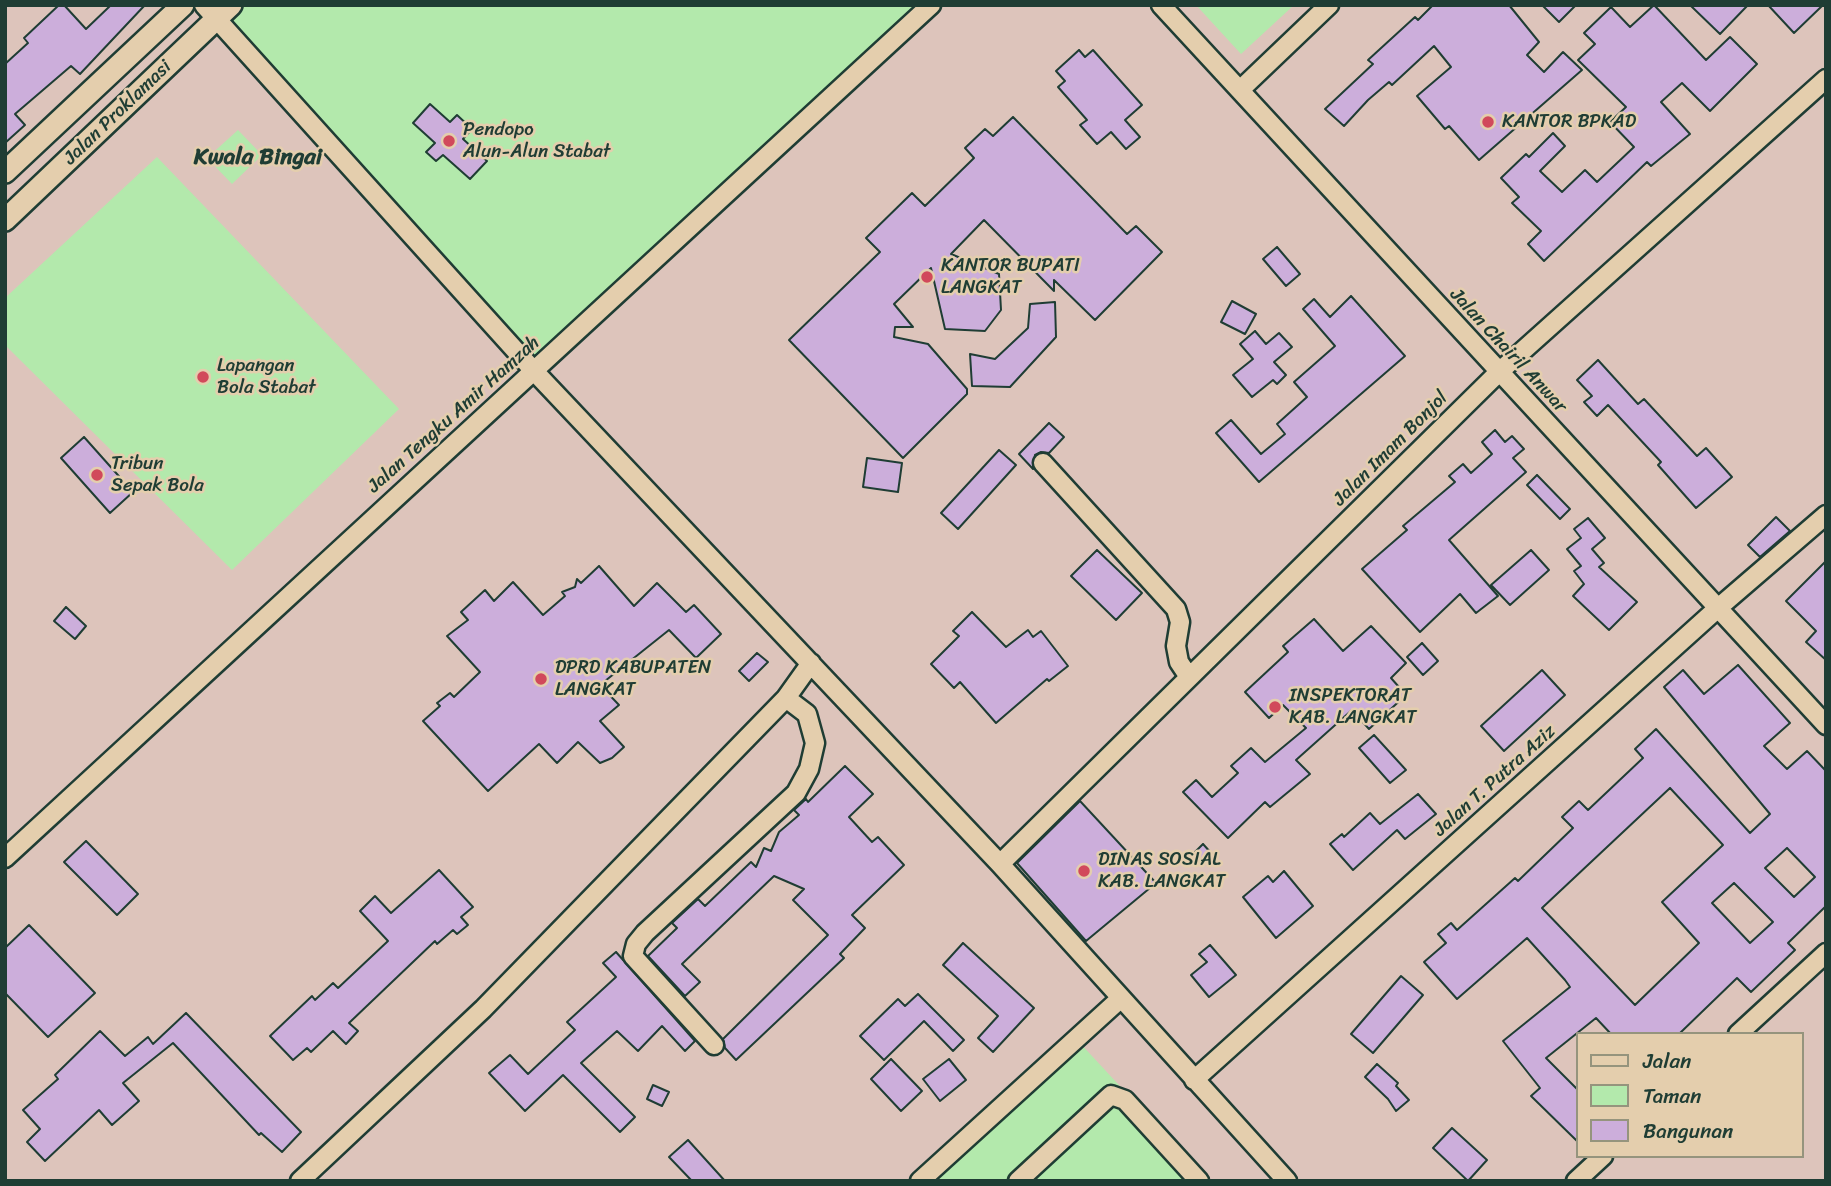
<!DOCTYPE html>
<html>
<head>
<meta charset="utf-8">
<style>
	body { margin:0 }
	#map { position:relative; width:1831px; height:1186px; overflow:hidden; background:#ddc4bb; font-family:Sriracha,sans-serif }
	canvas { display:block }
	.frame { position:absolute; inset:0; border:7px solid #1f3d34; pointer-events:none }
	.legend { position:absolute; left:1576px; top:1032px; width:228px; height:126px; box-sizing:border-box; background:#e4cead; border:2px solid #95947d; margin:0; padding:9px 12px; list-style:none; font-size:21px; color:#1f3d34 }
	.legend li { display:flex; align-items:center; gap:14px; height:35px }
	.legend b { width:35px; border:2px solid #95947d }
</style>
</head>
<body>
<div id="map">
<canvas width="1831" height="1186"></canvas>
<div class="frame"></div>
<ul class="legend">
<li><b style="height:9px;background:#e4cead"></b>Jalan</li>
<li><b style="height:19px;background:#b3e9ac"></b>Taman</li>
<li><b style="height:19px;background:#ccaedb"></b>Bangunan</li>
</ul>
</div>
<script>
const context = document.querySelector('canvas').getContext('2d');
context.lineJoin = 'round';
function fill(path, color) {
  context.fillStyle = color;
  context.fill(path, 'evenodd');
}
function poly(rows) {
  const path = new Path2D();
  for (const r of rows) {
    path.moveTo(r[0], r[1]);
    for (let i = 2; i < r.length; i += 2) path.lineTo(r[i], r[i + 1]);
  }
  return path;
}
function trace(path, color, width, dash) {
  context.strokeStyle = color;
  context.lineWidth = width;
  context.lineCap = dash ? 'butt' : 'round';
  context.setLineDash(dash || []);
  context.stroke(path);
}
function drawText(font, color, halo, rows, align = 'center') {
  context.font = font + ' Sriracha,sans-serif';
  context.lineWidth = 5;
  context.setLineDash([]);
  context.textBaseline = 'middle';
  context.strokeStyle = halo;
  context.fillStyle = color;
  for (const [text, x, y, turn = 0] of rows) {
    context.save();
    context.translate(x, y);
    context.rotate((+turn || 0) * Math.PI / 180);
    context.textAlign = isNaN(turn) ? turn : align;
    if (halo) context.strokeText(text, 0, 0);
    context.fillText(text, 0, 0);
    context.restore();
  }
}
fill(poly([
	[237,5,927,5,534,364,223,18],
	[1196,5,1294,5,1241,54],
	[238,130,262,155,232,184,207,158],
	[157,157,399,409,232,570,5,345,5,298],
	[1079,1042,1208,1181,928,1181]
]), '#b3e9ac');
const building = poly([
	[59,5,64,5,86,29,111,5,145,5,80,74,71,66,15,114,25,125,5,143,5,64,28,43,24,38,59,5],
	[1433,5,1509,5,1539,42,1527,55,1544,72,1563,52,1582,70,1479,160,1449,126,1445,129,1417,96,1451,67,1434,46,1392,85,1389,82,1368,100,1344,126,1325,109,1373,64,1368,60,1415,17,1418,20,1433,5],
	[1542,5,1576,5,1559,22,1542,5],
	[1654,5,1706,60,1730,37,1757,64,1710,111,1682,83,1661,102,1690,134,1651,166,1647,162,1544,261,1528,244,1541,231,1512,203,1519,197,1501,178,1526,154,1529,157,1553,133,1565,146,1540,171,1562,192,1585,170,1597,182,1634,147,1610,122,1626,107,1578,60,1595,44,1584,33,1611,7,1630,27,1654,5],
	[1690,5,1748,5,1720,34,1690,5],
	[1768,5,1823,5,1794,33,1768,5],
	[1079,50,1085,57,1093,50,1142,105,1125,120,1140,137,1126,149,1111,132,1097,144,1080,125,1087,120,1058,87,1065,81,1056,71,1079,50],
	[430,104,450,122,457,115,472,129,463,139,487,161,470,179,443,155,436,161,426,152,435,143,413,123,430,104],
	[1013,117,1127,234,1136,226,1162,252,1095,320,1054,280,1054,291,984,220,951,254,999,274,1001,310,985,331,945,329,931,268,894,304,913,327,895,327,894,337,928,344,967,389,967,394,903,458,789,340,880,252,866,238,912,193,925,206,974,158,965,148,985,129,993,136,1013,117],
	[1277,247,1300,274,1286,286,1263,259,1277,247],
	[1351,296,1405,356,1259,482,1216,433,1231,420,1261,454,1285,434,1277,424,1307,397,1294,382,1335,346,1303,309,1314,299,1330,317,1351,296],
	[1232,301,1256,314,1245,334,1221,322,1232,301],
	[1055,302,1056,337,1010,387,972,386,970,354,995,359,1028,328,1030,304,1055,302],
	[1255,331,1266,344,1279,333,1292,347,1274,362,1286,375,1277,384,1273,380,1252,397,1233,375,1253,359,1240,344,1255,331],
	[1598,360,1638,404,1644,399,1697,456,1706,448,1732,477,1696,508,1658,465,1661,462,1608,405,1597,416,1584,402,1592,396,1577,380,1598,360],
	[1049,423,1064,437,1049,453,1041,452,1035,455,1033,469,1019,454,1049,423],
	[1495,430,1505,442,1512,436,1524,449,1513,458,1526,472,1449,540,1498,596,1476,613,1460,594,1420,632,1362,569,1407,530,1403,526,1455,482,1449,476,1463,464,1471,473,1492,454,1482,442,1495,430],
	[84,437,133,492,110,513,61,458,84,437],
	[999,450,1016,465,958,529,941,513,999,450],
	[867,458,902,463,898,492,863,487,867,458],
	[1537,475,1570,509,1560,519,1527,485,1537,475],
	[1776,517,1790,531,1760,557,1748,545,1776,517],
	[1588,518,1605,538,1592,549,1604,563,1599,567,1637,602,1609,630,1573,596,1584,584,1574,571,1581,566,1567,549,1581,538,1574,529,1588,518],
	[1097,550,1142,593,1116,620,1071,576,1097,550],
	[1531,550,1549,570,1510,605,1491,585,1531,550],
	[1826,561,1826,660,1806,642,1816,631,1786,601,1826,561],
	[599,566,634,606,657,583,686,612,694,605,721,634,696,658,669,630,600,685,619,705,600,721,624,747,612,758,600,763,578,742,557,763,539,744,488,791,423,721,440,706,437,703,450,693,454,697,480,672,447,636,468,620,461,612,485,590,494,601,513,582,543,615,565,596,562,592,575,587,577,579,581,583,599,566],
	[66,607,86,626,75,639,54,621,66,607],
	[972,612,1006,647,1028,630,1033,637,1041,631,1068,666,1049,681,1047,679,996,723,960,682,954,688,931,664,959,636,953,631,972,612],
	[1314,619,1343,651,1371,626,1406,663,1391,678,1406,695,1369,729,1352,710,1296,760,1310,774,1270,807,1265,802,1228,838,1183,792,1196,780,1212,797,1238,773,1231,766,1251,748,1265,762,1306,728,1283,705,1269,718,1245,692,1288,652,1283,646,1314,619],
	[1422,643,1438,661,1423,675,1407,657,1422,643],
	[757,653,768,662,749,681,739,671,757,653],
	[1738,665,1790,723,1764,746,1787,769,1807,751,1826,771,1826,906,1788,943,1795,950,1751,992,1737,978,1679,1034,1611,1034,1596,1018,1546,1058,1577,1089,1577,1141,1531,1096,1540,1088,1503,1041,1570,987,1565,980,1527,938,1457,999,1424,962,1446,943,1438,934,1451,923,1457,930,1515,878,1518,881,1573,828,1562,817,1579,801,1588,810,1643,758,1635,749,1656,729,1750,833,1770,814,1664,687,1683,670,1704,694,1738,665],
	[1670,788,1723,845,1662,902,1699,943,1635,1005,1542,908,1670,788],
	[1787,848,1815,877,1794,897,1765,868,1787,848],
	[1734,883,1773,922,1750,943,1712,903,1734,883],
	[1542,670,1565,695,1504,751,1481,726,1542,670],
	[1374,735,1406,770,1390,783,1359,748,1374,735],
	[845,766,873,794,849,817,872,842,878,837,904,865,852,915,865,928,840,954,844,958,736,1060,725,1048,723,1039,828,935,793,900,804,889,774,876,682,964,700,982,685,996,648,956,677,928,672,923,698,899,705,906,751,862,756,867,764,848,771,851,779,832,799,815,794,810,806,799,808,802,845,766],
	[1418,794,1436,814,1405,839,1397,830,1353,870,1330,844,1342,834,1344,837,1370,813,1380,824,1418,794],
	[1080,801,1156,883,1086,941,1017,863,1080,801],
	[86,841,138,894,117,915,64,862,86,841],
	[1203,844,1212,854,1202,864,1193,854,1203,844],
	[439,870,473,907,461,917,468,925,457,934,453,930,437,944,435,941,349,1023,358,1031,346,1044,333,1031,311,1052,307,1048,293,1060,270,1036,312,996,315,1000,333,983,338,988,388,941,360,911,375,896,391,913,439,870],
	[1284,871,1313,906,1276,938,1243,897,1268,876,1273,882,1284,871],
	[29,925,95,993,48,1037,5,993,5,948,29,925],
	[963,943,1034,1008,993,1052,978,1038,998,1016,943,965,963,943],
	[1210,945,1236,975,1209,997,1191,975,1207,962,1199,954,1210,945],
	[616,952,695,1041,685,1051,662,1026,638,1051,617,1031,581,1063,635,1117,620,1132,563,1075,525,1111,489,1073,510,1055,528,1074,575,1030,567,1022,616,977,603,963,616,952],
	[1401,976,1423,995,1373,1053,1351,1034,1401,976],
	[918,994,964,1040,953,1051,924,1021,884,1060,860,1036,898,999,905,1006,918,994],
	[186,1013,301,1132,282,1152,261,1133,259,1135,173,1043,123,1083,139,1101,112,1125,99,1110,45,1161,27,1142,40,1129,23,1110,58,1079,55,1075,100,1031,125,1056,148,1037,153,1044,186,1013],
	[891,1059,922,1091,901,1111,871,1079,891,1059],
	[949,1059,966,1080,940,1101,923,1079,949,1059],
	[1377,1064,1398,1083,1396,1086,1409,1100,1396,1111,1388,1099,1365,1077,1377,1064],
	[653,1085,669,1092,662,1106,647,1099,653,1085],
	[1452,1128,1487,1160,1468,1181,1433,1148,1452,1128],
	[688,1140,725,1181,692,1181,669,1157,688,1140]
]);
fill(building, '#ccaedb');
trace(building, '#1f3d34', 2);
const minor = poly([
	[204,5,534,371,1000,864,1287,1181],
	[1161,5,1826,725],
	[1240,90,1329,5],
	[1043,463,1176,609,1180,622,1176,646,1179,662,1189,677],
	[5,858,931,5],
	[1000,864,1499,372,1826,79],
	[1738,1034,1826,953],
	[714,1045,633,956,636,944,645,933,796,793,809,769,815,743,807,714,786,698],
	[1194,1080,1718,608,1826,515],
	[300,1181,483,1009,786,698,811,663],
	[920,1181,1120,999],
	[1018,1181,1111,1095,1125,1100,1199,1181],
	[1576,1181,1603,1156]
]);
const tertiary = poly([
	[5,172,183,5],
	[5,220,231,5]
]);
trace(minor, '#1f3d34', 23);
trace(tertiary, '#1f3d34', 26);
trace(minor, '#e4cead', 18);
trace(tertiary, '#e4cead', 21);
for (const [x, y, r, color] of [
	[1488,122,7,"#d1495b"],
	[449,141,7,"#d1495b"],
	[927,277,7,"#d1495b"],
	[203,377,7,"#d1495b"],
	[97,475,7,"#d1495b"],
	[541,679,7,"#d1495b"],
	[1275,707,7,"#d1495b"],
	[1084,871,7,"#d1495b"]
]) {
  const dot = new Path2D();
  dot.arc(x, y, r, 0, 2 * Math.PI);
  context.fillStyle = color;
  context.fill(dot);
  trace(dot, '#e4cead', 2.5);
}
drawText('19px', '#1f3d34', '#e4cead', [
	["Jalan Proklamasi",118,113,-44],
	["Jalan Chairil Anwar",1508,351,47],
	["Jalan Tengku Amir Hamzah",454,415,-42],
	["Jalan Imam Bonjol",1391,449,-45],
	["Jalan T. Putra Aziz",1495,781,-42]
]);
drawText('19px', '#1f3d34', '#e4cead', [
	["KANTOR BPKAD",1502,122],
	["Pendopo",463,130],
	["Alun-Alun Stabat",463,152],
	["KANTOR BUPATI",941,266],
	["LANGKAT",941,288],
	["Lapangan",217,366],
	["Bola Stabat",217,388],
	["Tribun",111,464],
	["Sepak Bola",111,486],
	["DPRD KABUPATEN",555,668],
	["LANGKAT",555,690],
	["INSPEKTORAT",1289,696],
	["KAB. LANGKAT",1289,718],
	["DINAS SOSIAL",1098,860],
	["KAB. LANGKAT",1098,882]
], 'left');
drawText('bold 23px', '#1f3d34', '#e4cead', [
	["Kwala Bingai",258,158]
]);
</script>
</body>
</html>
